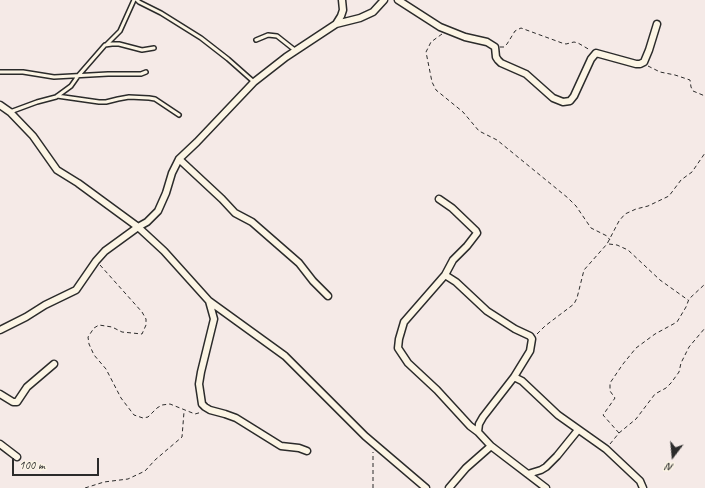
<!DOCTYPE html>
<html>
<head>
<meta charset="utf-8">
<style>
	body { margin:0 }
	#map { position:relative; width:705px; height:488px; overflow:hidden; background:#f5eae7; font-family:Caveat,sans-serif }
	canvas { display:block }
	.north { position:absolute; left:653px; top:436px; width:40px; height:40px; -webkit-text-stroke:3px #fcf5e5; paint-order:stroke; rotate:196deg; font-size:11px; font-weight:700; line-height:16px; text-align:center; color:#2b2b2b }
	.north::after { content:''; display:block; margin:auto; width:14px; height:18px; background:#2b2b2b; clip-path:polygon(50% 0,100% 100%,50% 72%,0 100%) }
	.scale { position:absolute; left:12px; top:458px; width:87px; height:18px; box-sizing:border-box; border:2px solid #2b2b2b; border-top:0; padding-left:5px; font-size:12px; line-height:14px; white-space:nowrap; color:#2b2b2b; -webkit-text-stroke:3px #fcf5e5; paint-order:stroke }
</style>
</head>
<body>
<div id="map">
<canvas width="705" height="488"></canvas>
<div class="north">N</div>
<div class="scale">100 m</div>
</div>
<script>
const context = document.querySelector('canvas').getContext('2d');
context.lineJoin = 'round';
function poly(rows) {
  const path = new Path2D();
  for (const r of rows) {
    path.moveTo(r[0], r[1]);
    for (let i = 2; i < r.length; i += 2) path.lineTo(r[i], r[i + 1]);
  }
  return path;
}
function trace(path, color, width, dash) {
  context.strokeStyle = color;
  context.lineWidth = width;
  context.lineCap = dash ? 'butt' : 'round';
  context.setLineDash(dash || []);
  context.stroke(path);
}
const service = poly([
	[137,0,139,2,161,13,201,38,228,59,254,82],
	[256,40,268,35,277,36,296,51],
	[106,45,120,31,134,0],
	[0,72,23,72,54,77,108,74,141,74,146,72],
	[57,96,99,102,106,102,118,99,129,97,149,98,155,99,179,115],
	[10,112,37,102,56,97,71,86,78,76,105,45,112,44,119,44,142,50,154,48]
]);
const minor = poly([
	[398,0,440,27,465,37,487,42,495,47,496,57,498,60,501,63,526,74,553,98,563,102,570,101,574,96,591,59,596,53,636,64,640,64,644,62,649,50,657,24],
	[336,24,341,16,343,10,342,0],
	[0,105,10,112,33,136,57,170,78,183,138,227,164,251,209,301,285,356,365,436,426,488],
	[179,159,222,199,235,213,252,222,299,263,313,281,328,296],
	[439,199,452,208,476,231,477,233,467,246,453,260,445,275,404,322,399,339,398,348,408,363,437,390,470,426,478,432,491,446,546,488],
	[445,275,456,282,487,311,515,329,530,336,532,339,530,351,514,377,483,417,479,424,478,432],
	[209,301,214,319,201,372,199,384,202,404,205,407,210,410,225,414,236,418,281,446,299,448,307,451],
	[0,330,26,317,45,305,76,290,96,261,105,251,138,227,147,222,158,211,166,193,172,173,179,159,197,142,254,82,286,57,336,24,360,18,373,12,384,0],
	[514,377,522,381,558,415,606,449,640,481,643,488],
	[0,394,13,402,17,402,27,387,54,364],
	[0,444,17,457],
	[528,474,541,470,546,467,557,456,578,430],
	[449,488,466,468,491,446]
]);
trace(service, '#2b2b2b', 6);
trace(minor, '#2b2b2b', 9);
trace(poly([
	[442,34,431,42,426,52,432,82,436,90,463,112,479,131,497,140,568,198,576,206,591,228,607,236,610,240],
	[500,47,504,47,507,44,515,31,521,28,562,43,566,44,574,42,578,43,590,50],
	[648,66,660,72,675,75,690,80,691,87,693,91,705,96],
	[609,244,617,245,628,250,660,280,688,300],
	[100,265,142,312,146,319,146,325,142,334,122,332,112,327,99,325,94,328,88,337,89,344,94,355,106,369,121,398,134,415,143,418,148,417,157,408,162,405,170,404,195,414,202,412],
	[537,334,545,326,574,304,577,298,584,270,607,244,619,221,625,214,636,209,648,206,669,196,681,180,692,172,705,153],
	[619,433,603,415,615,398,610,391,610,383,623,364,636,348,655,334,677,322,686,307,689,299,705,284],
	[610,444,619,433,636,419,655,394,666,388,671,383,679,372,681,363,689,347,705,328],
	[85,488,104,482,128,479,145,471,155,460,182,437,184,412],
	[373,488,373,452]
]), '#2b2b2b', 1, [4, 3]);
trace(service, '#fcf5e5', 3);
trace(minor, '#fcf5e5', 6);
</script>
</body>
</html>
